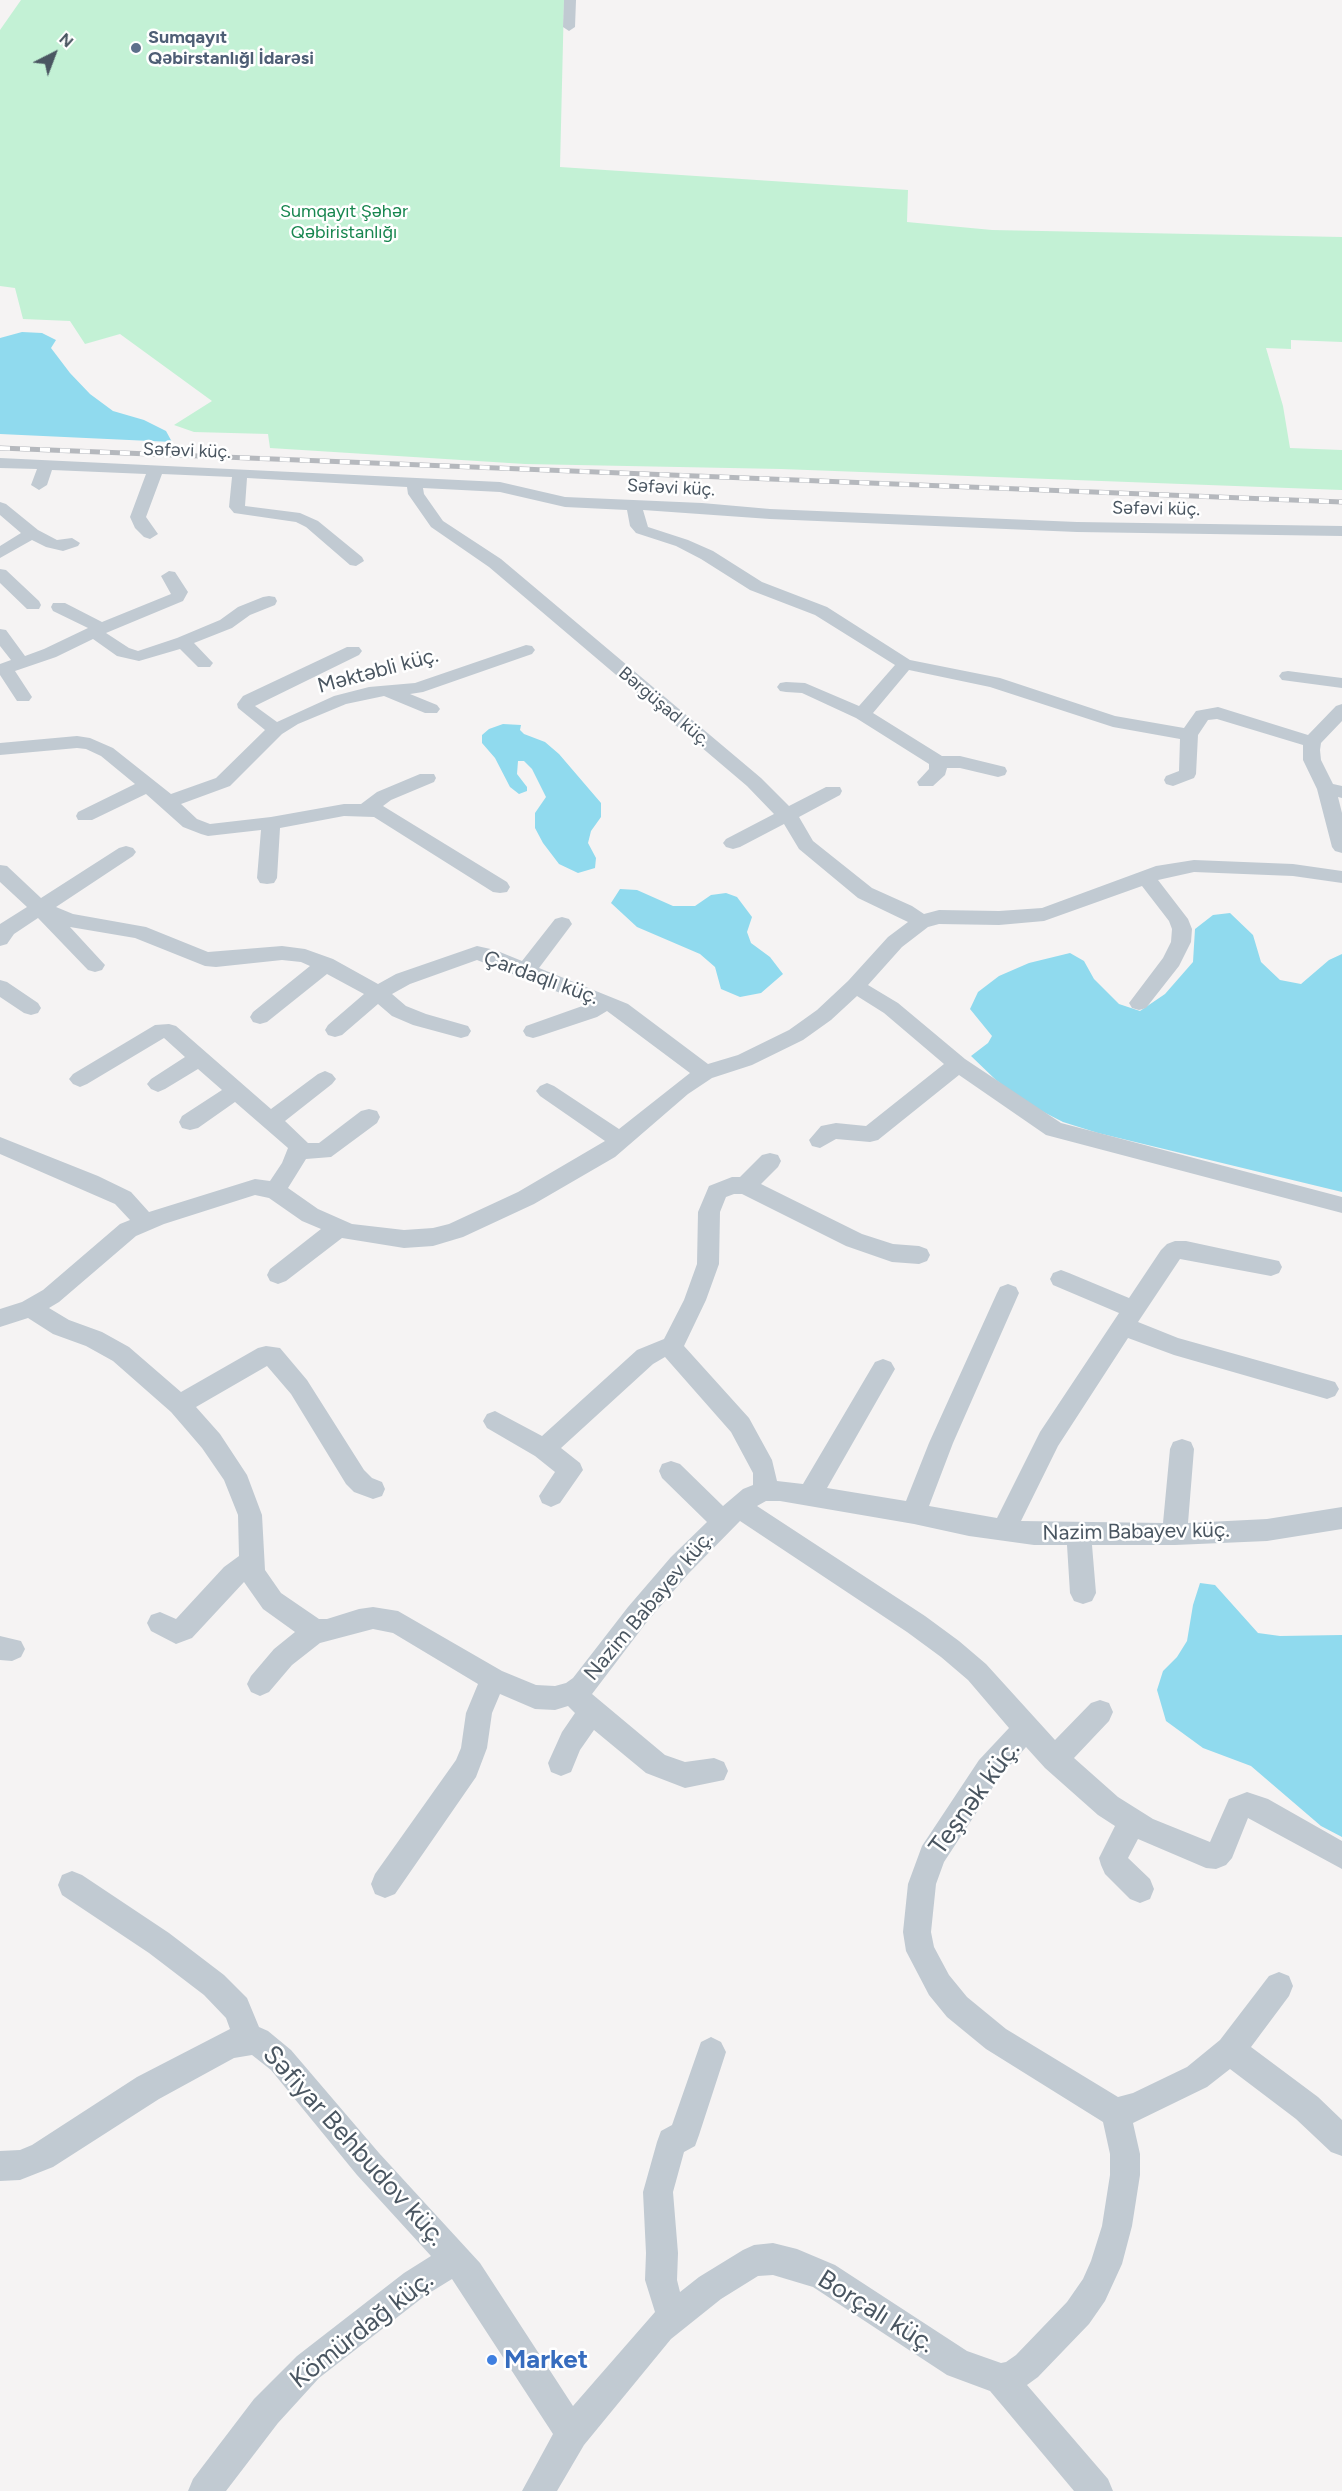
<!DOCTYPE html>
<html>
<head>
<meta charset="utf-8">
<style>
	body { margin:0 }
	#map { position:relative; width:1342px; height:2491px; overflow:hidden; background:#f5f3f3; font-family:Figtree,sans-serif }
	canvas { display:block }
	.north { position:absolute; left:24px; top:24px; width:60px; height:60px; -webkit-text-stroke:4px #fff; paint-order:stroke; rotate:42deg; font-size:16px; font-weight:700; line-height:24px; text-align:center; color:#4a5661 }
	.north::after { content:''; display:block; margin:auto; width:21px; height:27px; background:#4a5661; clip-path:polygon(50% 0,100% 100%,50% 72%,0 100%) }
</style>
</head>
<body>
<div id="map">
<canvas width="1342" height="2491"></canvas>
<div class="north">N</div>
</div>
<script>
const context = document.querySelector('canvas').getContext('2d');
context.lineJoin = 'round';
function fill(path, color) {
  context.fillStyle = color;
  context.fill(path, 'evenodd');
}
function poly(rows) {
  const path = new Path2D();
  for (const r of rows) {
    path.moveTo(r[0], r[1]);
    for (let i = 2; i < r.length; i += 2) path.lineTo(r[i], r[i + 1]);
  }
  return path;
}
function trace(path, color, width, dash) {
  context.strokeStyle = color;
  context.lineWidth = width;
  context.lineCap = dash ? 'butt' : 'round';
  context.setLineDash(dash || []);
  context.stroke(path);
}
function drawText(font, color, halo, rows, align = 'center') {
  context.font = font + ' Figtree,sans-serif';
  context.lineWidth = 5;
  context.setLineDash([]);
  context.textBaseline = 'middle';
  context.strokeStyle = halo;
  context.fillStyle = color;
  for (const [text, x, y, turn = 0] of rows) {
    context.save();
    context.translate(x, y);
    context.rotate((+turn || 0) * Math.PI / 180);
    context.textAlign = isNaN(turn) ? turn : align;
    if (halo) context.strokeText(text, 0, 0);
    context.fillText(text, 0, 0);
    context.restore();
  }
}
fill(poly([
	[21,0,564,0,560,167,908,190,907,222,992,230,1342,237,1342,342,1291,340,1291,349,1266,348,1283,406,1290,448,1342,450,1342,490,781,469,525,464,270,448,268,434,194,432,174,425,212,401,120,334,85,344,70,321,23,319,15,288,0,286,0,30]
]), '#c3f1d5');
fill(poly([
	[22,332,42,333,56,340,51,348,70,373,90,394,113,411,144,420,166,431,172,442,0,434,0,338],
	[503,724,521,725,520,730,524,734,545,742,559,754,601,803,601,817,591,831,588,843,596,858,595,868,578,873,559,864,543,843,535,828,535,813,546,797,532,769,524,761,518,761,517,774,527,787,527,791,519,794,510,787,495,758,482,743,482,735,489,729],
	[620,889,637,890,673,906,695,906,711,895,726,893,737,897,752,917,747,932,751,943,770,957,783,974,761,993,740,997,721,989,715,967,700,954,637,927,611,903],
	[1230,913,1253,935,1261,962,1280,980,1301,984,1329,960,1342,954,1342,1192,1098,1133,1063,1122,1024,1102,996,1080,971,1056,988,1043,992,1036,970,1009,978,992,999,976,1029,963,1070,953,1084,961,1094,979,1119,1004,1140,1011,1165,994,1193,962,1195,929,1213,915],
	[1200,1583,1215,1585,1258,1633,1280,1636,1342,1635,1342,1837,1321,1826,1251,1766,1203,1748,1166,1721,1157,1690,1163,1671,1177,1657,1187,1641,1193,1605]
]), '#90daee');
fill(poly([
	[564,0,576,0,575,27,569,31,563,27,564,0],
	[0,458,500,482,565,497,702,503,770,509,1077,522,1342,526,1342,536,1077,532,770,519,643,510,648,527,688,540,713,551,762,582,827,607,910,660,1000,678,1115,716,1184,728,1196,711,1218,707,1308,735,1336,706,1342,704,1342,721,1321,743,1320,750,1321,760,1333,784,1342,786,1342,798,1338,797,1342,813,1342,853,1335,851,1332,847,1317,789,1303,760,1303,745,1217,719,1208,720,1198,735,1196,774,1194,778,1173,786,1166,784,1164,780,1166,776,1179,771,1180,739,1113,727,990,687,909,670,873,713,942,756,960,756,1005,767,1007,771,1005,775,998,777,960,768,947,768,945,775,933,786,919,786,917,782,929,769,929,764,856,718,802,693,786,692,780,691,777,687,780,683,786,682,805,683,859,706,895,665,815,615,750,590,701,559,676,546,636,533,630,526,627,510,565,507,500,492,423,488,424,494,443,521,501,559,761,778,789,806,826,787,840,787,842,791,840,795,799,817,813,841,872,888,912,906,924,914,939,910,999,911,1042,908,1156,866,1194,860,1293,864,1342,871,1342,883,1293,876,1194,872,1158,880,1188,919,1192,929,1191,942,1179,966,1146,1008,1139,1010,1132,1008,1129,1003,1163,958,1171,942,1172,929,1169,921,1142,886,1044,921,999,925,939,924,928,927,902,947,868,985,898,1003,965,1059,1061,1123,1342,1197,1342,1213,1046,1135,959,1075,878,1140,870,1142,836,1139,820,1148,812,1146,809,1140,821,1126,836,1123,866,1126,944,1064,884,1013,857,996,831,1020,803,1040,752,1065,712,1078,688,1094,615,1157,534,1204,463,1237,433,1246,404,1248,342,1238,286,1281,278,1284,270,1281,267,1275,270,1269,321,1229,302,1221,269,1198,255,1195,164,1224,136,1236,59,1302,49,1308,69,1320,102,1332,129,1347,181,1392,258,1348,266,1346,280,1348,307,1380,364,1470,372,1478,382,1482,385,1489,382,1496,373,1499,354,1492,346,1484,291,1394,267,1366,196,1407,220,1434,247,1475,262,1515,265,1570,281,1593,319,1619,327,1619,359,1609,373,1607,398,1611,502,1671,536,1685,555,1686,566,1683,573,1678,628,1607,671,1557,707,1522,662,1478,659,1471,662,1464,671,1461,680,1464,723,1506,743,1489,753,1485,753,1473,731,1432,665,1357,653,1364,561,1448,580,1463,583,1470,560,1503,551,1507,542,1503,539,1496,555,1472,535,1456,487,1428,483,1421,487,1414,495,1411,542,1436,637,1350,664,1339,684,1300,697,1264,698,1212,709,1186,732,1177,740,1177,762,1155,770,1153,778,1155,781,1161,778,1167,761,1184,862,1234,893,1244,919,1246,927,1249,930,1255,927,1261,919,1264,892,1262,846,1246,742,1194,734,1194,726,1197,720,1212,719,1264,706,1300,684,1346,749,1418,772,1460,777,1481,803,1484,875,1362,883,1359,891,1362,895,1369,827,1488,906,1501,929,1443,997,1293,1000,1287,1008,1284,1016,1287,1019,1293,953,1443,929,1506,997,1518,1040,1432,1119,1313,1053,1285,1050,1279,1053,1273,1061,1270,1069,1273,1129,1298,1161,1250,1167,1244,1175,1241,1186,1241,1279,1261,1282,1267,1279,1273,1271,1276,1180,1259,1138,1322,1178,1338,1335,1382,1339,1389,1335,1396,1327,1399,1174,1355,1128,1338,1058,1446,1021,1521,1163,1523,1170,1449,1173,1442,1182,1439,1191,1442,1194,1449,1188,1523,1267,1519,1342,1507,1342,1529,1267,1541,1175,1545,1092,1545,1096,1593,1092,1601,1083,1604,1074,1601,1070,1593,1067,1545,1034,1545,969,1536,914,1524,780,1501,766,1501,757,1506,925,1616,959,1641,986,1664,1055,1740,1091,1703,1100,1700,1109,1703,1113,1712,1109,1721,1074,1758,1118,1797,1153,1819,1210,1842,1229,1799,1247,1792,1268,1799,1342,1841,1342,1869,1248,1818,1232,1858,1226,1865,1216,1869,1206,1868,1138,1839,1128,1858,1150,1879,1154,1889,1150,1899,1140,1903,1130,1899,1105,1874,1101,1865,1099,1858,1115,1826,1098,1815,1045,1768,1026,1747,999,1778,944,1862,936,1884,931,1932,934,1947,949,1975,967,1997,1006,2029,1118,2097,1133,2093,1187,2067,1220,2040,1269,1976,1279,1972,1289,1976,1293,1986,1289,1996,1251,2047,1318,2097,1342,2120,1342,2156,1331,2152,1296,2119,1230,2069,1207,2087,1133,2123,1140,2154,1140,2175,1132,2226,1122,2264,1105,2301,1089,2324,1038,2377,1027,2385,1108,2479,1113,2491,1074,2491,990,2391,947,2375,813,2287,773,2275,758,2276,721,2299,671,2339,584,2445,557,2491,522,2491,553,2434,452,2279,426,2295,319,2378,278,2423,226,2491,188,2491,193,2479,254,2399,297,2356,404,2273,431,2256,357,2175,271,2070,252,2055,234,2058,159,2099,53,2167,20,2180,0,2181,0,2151,20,2150,32,2145,137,2077,230,2029,226,2018,204,1995,149,1953,62,1895,58,1885,62,1875,72,1871,82,1875,169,1933,224,1975,247,1998,259,2027,268,2031,291,2050,379,2153,480,2263,573,2406,655,2312,645,2280,646,2253,643,2192,657,2142,661,2131,672,2125,701,2042,711,2037,721,2042,726,2052,699,2135,695,2146,684,2152,673,2192,678,2253,677,2280,680,2292,699,2277,743,2250,754,2245,773,2243,797,2249,835,2265,967,2351,1001,2363,1006,2362,1016,2355,1067,2302,1083,2279,1091,2261,1102,2226,1110,2175,1110,2154,1103,2122,986,2049,947,2017,929,1995,906,1951,903,1932,908,1884,922,1846,979,1760,1009,1728,968,1680,941,1657,907,1632,740,1521,689,1573,646,1623,592,1694,665,1755,685,1762,714,1758,724,1762,728,1771,724,1780,685,1788,646,1773,594,1730,580,1750,571,1772,561,1776,551,1772,548,1763,562,1732,575,1713,568,1706,555,1710,535,1709,500,1694,492,1713,487,1748,476,1777,395,1894,385,1898,375,1894,371,1884,375,1874,456,1760,461,1748,466,1713,478,1684,393,1633,373,1629,320,1643,292,1665,269,1692,260,1696,251,1692,247,1684,251,1676,274,1649,295,1632,263,1609,244,1582,192,1638,176,1644,151,1631,147,1623,151,1615,160,1612,176,1619,224,1567,239,1556,238,1515,224,1480,202,1448,171,1412,113,1361,86,1346,53,1334,28,1318,0,1327,0,1309,22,1302,43,1290,120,1224,130,1220,115,1204,0,1154,0,1137,98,1176,131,1192,149,1212,255,1179,270,1181,282,1163,288,1148,235,1102,198,1128,190,1130,182,1128,179,1122,182,1116,222,1090,198,1069,165,1089,158,1092,151,1089,147,1084,151,1079,185,1057,164,1038,87,1084,80,1087,73,1084,69,1079,73,1074,155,1025,169,1024,176,1026,271,1109,318,1074,325,1071,332,1074,336,1079,332,1084,285,1121,308,1143,319,1143,361,1111,369,1109,377,1111,380,1117,377,1123,331,1157,306,1159,288,1188,318,1209,352,1224,404,1230,433,1228,449,1224,518,1192,605,1141,540,1096,536,1091,540,1086,547,1083,554,1086,619,1129,690,1073,607,1011,597,1017,540,1036,533,1038,526,1036,523,1031,526,1026,588,1004,477,960,410,984,392,994,406,1006,426,1014,468,1026,471,1031,468,1036,461,1038,413,1025,392,1016,378,1004,342,1035,335,1037,328,1035,325,1030,328,1025,364,994,327,974,267,1022,260,1024,253,1022,250,1017,253,1012,310,966,301,962,282,960,216,967,205,966,135,938,70,927,105,965,102,970,95,972,88,970,38,918,14,934,7,944,0,946,0,924,27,907,0,882,0,865,7,866,41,898,119,848,126,846,133,848,136,852,133,856,56,907,73,914,146,927,208,952,282,946,305,949,333,959,378,984,396,974,477,946,495,950,522,961,555,919,562,917,569,919,572,924,539,968,628,1004,708,1064,738,1055,789,1030,817,1010,848,981,888,937,908,922,858,898,799,849,784,824,740,847,733,849,726,847,723,843,726,839,774,814,747,786,489,567,431,527,408,494,407,487,247,478,245,506,300,513,318,521,362,557,364,561,356,566,350,565,306,527,296,522,234,513,229,507,232,477,162,474,146,517,158,534,150,539,144,537,135,528,130,517,146,474,52,470,47,485,39,490,31,485,37,469,0,468,0,458],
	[0,502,6,504,38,530,57,540,72,538,80,543,78,546,63,551,46,547,32,540,0,558,0,546,21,533,0,515,0,502],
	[0,569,6,570,39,601,41,605,39,609,27,609,0,583,0,569],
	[169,571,175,572,188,592,183,601,106,633,129,648,138,651,177,638,220,620,238,607,263,597,269,596,275,597,277,601,275,605,250,615,232,628,194,643,213,663,210,667,198,667,180,649,139,661,117,656,93,639,56,657,15,671,32,697,29,701,17,701,0,675,0,664,11,660,0,646,0,629,6,630,25,656,44,649,88,628,53,611,51,607,53,603,65,603,102,622,171,594,161,576,169,571],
	[526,645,532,646,535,650,532,654,423,692,410,694,437,705,440,709,437,713,425,713,384,696,346,704,298,724,282,734,230,786,181,804,197,819,210,824,271,817,344,804,361,804,377,792,420,774,434,774,436,778,434,782,391,800,383,806,507,882,510,887,507,892,500,893,493,892,374,817,344,816,280,828,277,878,274,883,267,884,260,883,257,878,261,830,208,836,201,834,183,827,146,794,92,820,78,820,76,816,78,812,135,784,101,756,86,749,77,748,0,755,0,743,77,736,90,738,113,748,171,794,216,778,265,730,238,708,237,704,243,696,347,647,359,647,362,651,359,655,255,706,277,722,334,696,369,687,415,683,526,645],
	[1288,671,1342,678,1342,688,1282,680,1279,676,1282,672,1288,671],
	[0,980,7,982,38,1003,41,1008,38,1013,31,1015,24,1013,0,997,0,980],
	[0,1636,21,1641,25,1649,21,1657,12,1661,0,1660,0,1636]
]), '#c1cad2');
const rail = poly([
	[0,448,1342,502]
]);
trace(rail, '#b5b8bd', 5);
trace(rail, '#fff', 4, [10]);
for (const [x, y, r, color] of [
	[136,48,6,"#5c6f8a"],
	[492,2360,6,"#3f7fe0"]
]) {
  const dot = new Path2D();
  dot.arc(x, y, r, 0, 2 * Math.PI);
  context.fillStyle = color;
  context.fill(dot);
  trace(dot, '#fff', 2);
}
drawText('bold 18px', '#4e5e75', '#fff', [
	["Sumqayıt",148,38],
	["Qəbirstanlığl İdarəsi",148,59]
], 'left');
drawText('18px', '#17864f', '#fff', [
	["Sumqayıt Şəhər",344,212],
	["Qəbiristanlığı",344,233]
]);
drawText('18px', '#4a5661', '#fff', [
	["Səfəvi küç.",187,451,2],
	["Səfəvi küç.",671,488,3],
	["Səfəvi küç.",1156,509,1],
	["Bərgüşad küç.",664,707,40]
]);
drawText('21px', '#4a5661', '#fff', [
	["Məktəbli küç.",378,671,-15],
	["Çardaqlı küç.",541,978,20],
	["Nazim Babayev küç.",1136,1532,-1],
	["Nazim Babayev küç.",649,1606,-50]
]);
drawText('26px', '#4a5661', '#fff', [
	["Teşnək küç.",975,1798,-54],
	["Səfiyar Behbudov küç.",354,2146,48],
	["Borçalı küç.",876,2312,32],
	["Kömürdağ küç.",362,2330,-38]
]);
drawText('bold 26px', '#366cbe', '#fff', [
	["Market",504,2360]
], 'left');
</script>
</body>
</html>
